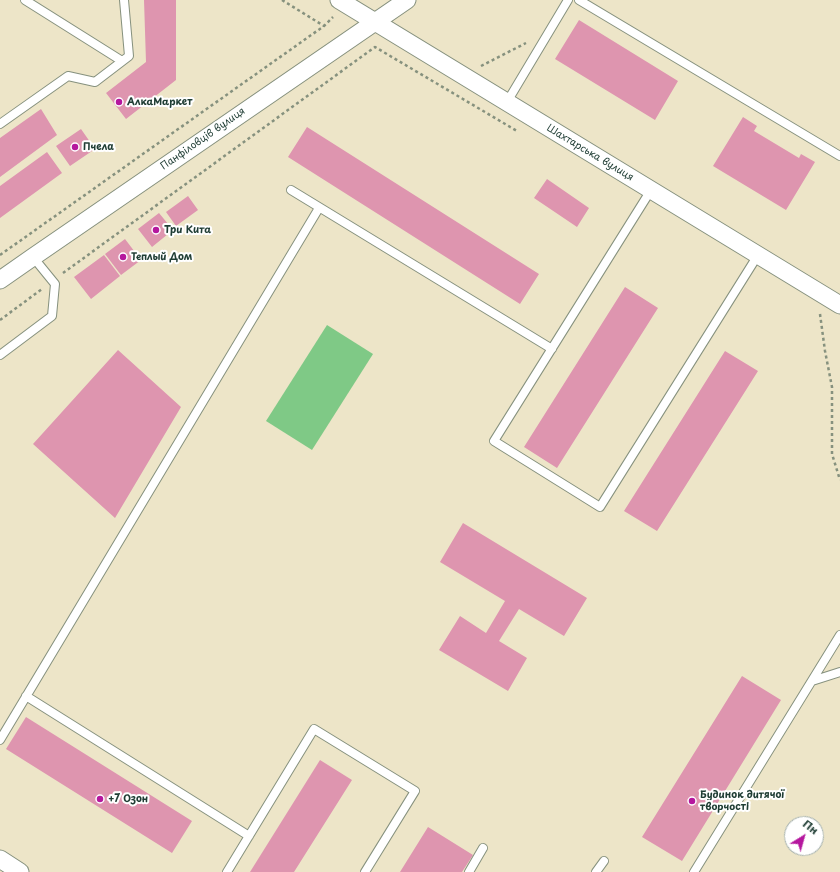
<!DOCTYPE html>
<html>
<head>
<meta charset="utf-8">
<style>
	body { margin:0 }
	#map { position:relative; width:840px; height:872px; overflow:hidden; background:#ede5c8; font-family:"Playpen Sans",sans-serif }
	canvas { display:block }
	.north { position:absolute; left:784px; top:816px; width:40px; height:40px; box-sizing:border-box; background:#fff; border:1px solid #a5b1ae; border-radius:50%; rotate:37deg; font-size:11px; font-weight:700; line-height:16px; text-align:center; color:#1f3d34 }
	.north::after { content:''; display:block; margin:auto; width:14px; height:18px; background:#b5179e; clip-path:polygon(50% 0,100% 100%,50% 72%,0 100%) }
</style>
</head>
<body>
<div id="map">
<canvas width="840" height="872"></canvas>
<div class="north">Пн</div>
</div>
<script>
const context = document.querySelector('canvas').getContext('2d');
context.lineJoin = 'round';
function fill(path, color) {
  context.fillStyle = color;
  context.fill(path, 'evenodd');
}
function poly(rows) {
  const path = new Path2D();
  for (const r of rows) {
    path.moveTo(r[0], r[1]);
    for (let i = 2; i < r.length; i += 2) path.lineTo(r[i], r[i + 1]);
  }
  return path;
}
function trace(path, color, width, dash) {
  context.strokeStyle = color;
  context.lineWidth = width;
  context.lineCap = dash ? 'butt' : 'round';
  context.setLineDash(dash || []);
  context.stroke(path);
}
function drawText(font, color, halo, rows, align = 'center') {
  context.font = font + ' "Playpen Sans",sans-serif';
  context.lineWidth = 4;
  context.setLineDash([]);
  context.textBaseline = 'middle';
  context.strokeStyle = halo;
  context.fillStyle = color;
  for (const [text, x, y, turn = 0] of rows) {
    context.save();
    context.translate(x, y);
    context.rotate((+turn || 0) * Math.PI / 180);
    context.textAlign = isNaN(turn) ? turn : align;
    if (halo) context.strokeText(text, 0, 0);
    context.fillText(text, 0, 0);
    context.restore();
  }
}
fill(poly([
	[327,325,373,354,312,450,266,421]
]), '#7fc986');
fill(poly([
	[144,0,176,0,176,80,126,119,106,93,146,62],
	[579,20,678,81,655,120,555,59],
	[41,109,57,135,0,177,0,138],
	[743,117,757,126,754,131,799,158,801,154,815,162,786,210,713,166],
	[307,127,539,274,520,304,288,157],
	[81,129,95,149,70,166,56,146],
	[47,152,62,173,0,218,0,186],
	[547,179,589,208,577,227,534,198],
	[188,196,198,210,176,226,166,212],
	[159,213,173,230,152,247,138,229],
	[125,239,141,260,121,275,105,254],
	[104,255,120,276,91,299,74,277],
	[625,287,658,308,557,468,524,447],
	[118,350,181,407,115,518,33,444],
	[725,351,758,371,657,531,624,511],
	[463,523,587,598,564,636,519,609,499,641,527,658,508,691,439,650,460,616,486,633,505,601,440,562],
	[742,676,781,700,682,861,642,837],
	[26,717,192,821,172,853,6,749],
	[320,760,352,780,294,872,250,872],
	[428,827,473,855,462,872,400,872]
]), '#de95af');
const lane = poly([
	[25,0,122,61],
	[579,0,840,156],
	[507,102,568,0],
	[0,124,68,76,95,82,129,56,124,0],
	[291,190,552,349],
	[651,190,494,441,600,507,758,255],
	[0,355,52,316,55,284,33,257],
	[812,681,840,672],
	[26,696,249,836],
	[0,740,319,208],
	[227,872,314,729,415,791,365,872],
	[469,872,483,848],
	[596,872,604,861],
	[694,872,840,635]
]);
const street = poly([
	[339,0,840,305],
	[0,280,33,257,407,0],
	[0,859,20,872]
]);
trace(lane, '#86917e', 10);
trace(street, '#86917e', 19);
trace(poly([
	[282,0,324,26],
	[481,66,526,43],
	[0,255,324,26,333,17],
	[63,273,375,47,517,131],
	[820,314,825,351,832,387,832,454,840,480],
	[0,320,42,289]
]), '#86917e', 2.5, [3, 3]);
trace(lane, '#fff', 8);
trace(street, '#fff', 17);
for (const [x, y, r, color] of [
	[119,102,4,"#b5179e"],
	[75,147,4,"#b5179e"],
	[156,230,4,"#b5179e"],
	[123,257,4,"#b5179e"],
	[100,799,4,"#b5179e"],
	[692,801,4,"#b5179e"]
]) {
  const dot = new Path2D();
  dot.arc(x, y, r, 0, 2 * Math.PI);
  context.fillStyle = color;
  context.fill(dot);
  trace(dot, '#fff', 1.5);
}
drawText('bold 10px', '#1f3d34', '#fff', [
	["АлкаМаркет",127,102],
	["Пчела",83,147],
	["Три Кита",164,230],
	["Теплый Дом",131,257],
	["Будинок дитячої",700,795],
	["творчості",700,807],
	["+7 Озон",108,799]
], 'left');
drawText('10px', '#1f3d34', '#fff', [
	["Панфіловців вулиця",203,139,-35],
	["Шахтарська вулиця",590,153,31]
]);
</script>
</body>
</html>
